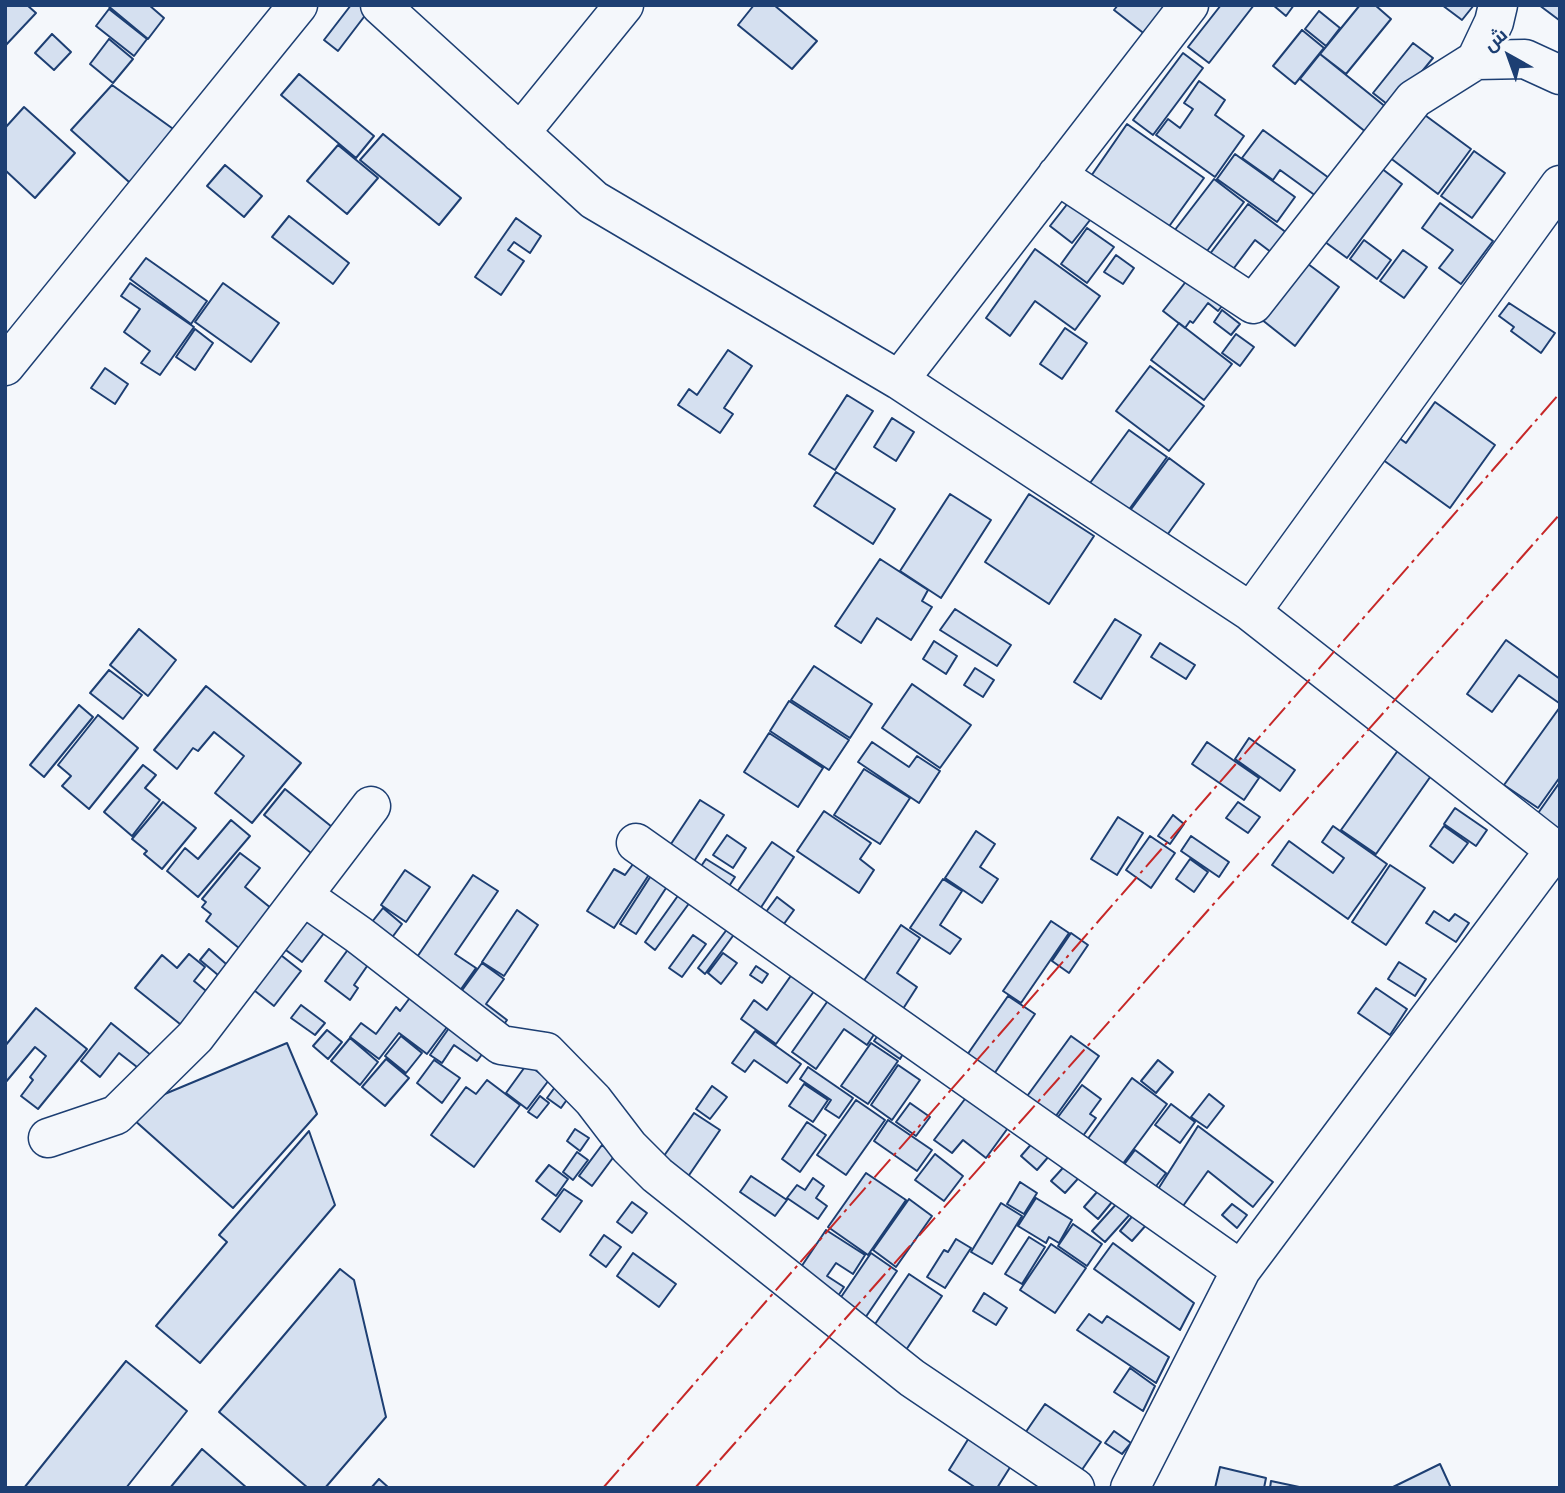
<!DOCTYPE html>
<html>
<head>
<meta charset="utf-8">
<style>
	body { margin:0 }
	#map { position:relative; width:1565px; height:1493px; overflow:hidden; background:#f4f7fb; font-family:Montserrat,Cairo,sans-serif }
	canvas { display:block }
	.frame { position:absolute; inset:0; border:7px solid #1d3f73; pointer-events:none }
	.north { position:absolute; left:1474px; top:21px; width:70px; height:70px; -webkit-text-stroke:5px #f4f7fb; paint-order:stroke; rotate:320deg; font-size:19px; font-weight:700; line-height:28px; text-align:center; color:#1d3f73 }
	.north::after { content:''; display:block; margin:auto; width:24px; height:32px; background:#1d3f73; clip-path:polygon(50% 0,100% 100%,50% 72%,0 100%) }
</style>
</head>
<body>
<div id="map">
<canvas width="1565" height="1493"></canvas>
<div class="frame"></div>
<div class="north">ش</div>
</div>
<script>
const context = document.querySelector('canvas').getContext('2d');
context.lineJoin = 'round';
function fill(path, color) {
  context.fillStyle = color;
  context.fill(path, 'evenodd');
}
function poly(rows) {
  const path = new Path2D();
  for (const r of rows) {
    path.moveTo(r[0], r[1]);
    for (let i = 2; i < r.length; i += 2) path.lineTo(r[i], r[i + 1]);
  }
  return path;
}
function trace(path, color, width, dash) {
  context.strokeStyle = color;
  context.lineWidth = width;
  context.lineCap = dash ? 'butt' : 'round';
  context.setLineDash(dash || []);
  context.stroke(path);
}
const building = poly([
	[5,5,27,5,36,13,5,46,5,5],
	[107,5,149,5,164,18,148,39,107,5],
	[351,5,366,5,370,9,338,51,324,40,351,5],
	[754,5,774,5,817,41,792,69,738,25,754,5],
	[1118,5,1177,5,1151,39,1114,10,1118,5],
	[1221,5,1254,5,1209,63,1188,47,1221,5],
	[1273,5,1294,5,1286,16,1273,5],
	[1360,5,1375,5,1391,19,1346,74,1320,54,1360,5],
	[1442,5,1474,5,1462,20,1442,5],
	[1539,5,1560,5,1560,20,1559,20,1539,5],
	[109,9,147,39,134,56,96,26,109,9],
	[1319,11,1340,28,1326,46,1305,29,1319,11],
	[1302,30,1324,48,1295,84,1273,66,1302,30],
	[52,34,71,52,54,70,35,53,52,34],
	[109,39,133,59,113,83,90,64,109,39],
	[1413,43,1433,58,1392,108,1373,93,1413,43],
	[1183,53,1203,68,1153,135,1133,120,1183,53],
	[1320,54,1392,112,1372,137,1300,79,1320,54],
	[299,74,374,136,356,158,281,95,299,74],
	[1199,81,1225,100,1215,115,1244,136,1215,177,1156,135,1168,119,1180,128,1193,109,1184,103,1199,81],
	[112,85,183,136,138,190,71,130,112,85],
	[24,107,75,153,35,198,5,170,5,128,24,107],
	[1418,110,1471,149,1438,194,1385,154,1418,110],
	[1127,124,1204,178,1165,232,1089,179,1127,124],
	[1263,130,1329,178,1316,196,1280,170,1273,180,1242,158,1263,130],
	[383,134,461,198,439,225,360,160,383,134],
	[338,145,378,178,347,214,307,181,338,145],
	[1474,151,1505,173,1472,218,1441,196,1474,151],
	[1235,154,1295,197,1277,222,1217,179,1235,154],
	[225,165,262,196,244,217,207,186,225,165],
	[1377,165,1402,184,1347,258,1321,239,1377,165],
	[1214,179,1244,202,1201,259,1171,235,1214,179],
	[1072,198,1094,215,1072,243,1050,226,1072,198],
	[1440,203,1493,241,1461,284,1439,268,1453,250,1422,228,1440,203],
	[1248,204,1295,239,1280,259,1255,240,1228,276,1206,259,1248,204],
	[289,216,349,263,333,284,272,237,289,216],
	[516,218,541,236,530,253,514,242,508,250,524,261,501,295,475,277,516,218],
	[1087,228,1114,247,1087,283,1061,264,1087,228],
	[1364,240,1391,260,1377,279,1350,259,1364,240],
	[1035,249,1100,296,1075,330,1035,301,1010,336,986,318,1035,249],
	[1403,250,1427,267,1404,298,1380,281,1403,250],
	[1116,255,1134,268,1123,284,1104,272,1116,255],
	[146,258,207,301,191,324,130,279,146,258],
	[1304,261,1339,287,1295,346,1261,319,1304,261],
	[1191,275,1226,301,1218,311,1208,303,1193,323,1190,321,1185,328,1163,311,1191,275],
	[130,283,194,327,160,375,141,363,150,351,124,332,140,309,121,296,130,283],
	[223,283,279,323,251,362,195,322,223,283],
	[1509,303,1555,333,1541,353,1511,331,1514,327,1499,316,1509,303],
	[1222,310,1240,324,1231,335,1214,322,1222,310],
	[1179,323,1232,364,1204,400,1151,360,1179,323],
	[1065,328,1087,343,1062,379,1040,364,1065,328],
	[195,329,213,343,195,370,176,357,195,329],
	[1236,334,1254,347,1240,366,1222,353,1236,334],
	[728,350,752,366,724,408,733,414,720,433,678,405,689,389,697,395,728,350],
	[1150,366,1204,406,1169,451,1116,411,1150,366],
	[105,368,128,384,115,404,91,388,105,368],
	[847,395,873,411,835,470,809,454,847,395],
	[1435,402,1495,445,1450,508,1379,457,1395,435,1406,443,1435,402],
	[892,418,914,432,896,461,874,447,892,418],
	[1129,430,1167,457,1128,511,1090,483,1129,430],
	[1169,458,1204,484,1165,538,1129,512,1169,458],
	[836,472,895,509,873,544,814,506,836,472],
	[950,494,991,520,941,598,900,571,950,494],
	[1029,494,1094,536,1049,604,985,562,1029,494],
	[880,559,928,590,922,601,932,607,911,640,877,618,861,643,835,626,880,559],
	[955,609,1011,645,997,666,940,630,955,609],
	[1115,619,1141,635,1101,699,1074,682,1115,619],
	[139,629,176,660,148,696,110,665,139,629],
	[1506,640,1560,679,1559,703,1519,675,1492,712,1467,694,1506,640],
	[934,641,957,656,946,674,923,659,934,641],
	[1160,643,1195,665,1186,679,1151,657,1160,643],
	[814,666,872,704,850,738,791,700,814,666],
	[975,668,994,680,983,697,964,685,975,668],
	[109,670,142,695,123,719,90,693,109,670],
	[912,684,971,725,940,768,882,728,912,684],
	[206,686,301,763,252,823,215,793,244,756,214,732,198,751,193,748,177,769,154,750,206,686],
	[789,701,849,740,829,770,770,731,789,701],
	[79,705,93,717,44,777,30,765,79,705],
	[1560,707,1560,777,1538,808,1504,785,1560,707],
	[98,715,138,748,89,809,62,786,71,776,58,765,98,715],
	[769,733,823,768,798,807,744,772,769,733],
	[1249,738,1295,770,1280,791,1235,759,1249,738],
	[872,742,909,767,917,756,940,771,919,803,858,762,872,742],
	[1207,742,1259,778,1244,800,1192,764,1207,742],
	[1399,749,1433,773,1376,854,1341,830,1399,749],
	[143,765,156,775,145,788,160,800,132,836,104,812,143,765],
	[864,769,910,798,880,844,834,815,864,769],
	[1560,782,1560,832,1536,816,1560,782],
	[285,789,337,831,316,857,264,815,285,789],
	[700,800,724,815,689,869,665,853,700,800],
	[163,802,196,828,162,869,144,854,147,851,132,839,163,802],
	[1238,802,1260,817,1248,833,1226,818,1238,802],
	[1455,808,1487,830,1476,846,1444,824,1455,808],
	[824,811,871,843,860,859,874,870,859,893,797,851,824,811],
	[1173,815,1184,824,1170,844,1158,836,1173,815],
	[1118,817,1143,833,1117,875,1091,859,1118,817],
	[231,820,250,836,198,897,167,871,185,848,198,859,231,820],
	[1333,826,1387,864,1348,919,1272,865,1289,841,1333,873,1344,858,1322,842,1333,826],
	[1444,826,1468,843,1453,863,1430,846,1444,826],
	[976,831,995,844,980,867,998,879,982,903,945,878,976,831],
	[727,835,746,848,733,868,713,855,727,835],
	[1150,836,1175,853,1151,888,1126,870,1150,836],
	[1191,836,1229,862,1219,877,1181,851,1191,836],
	[772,842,794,857,758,912,734,896,772,842],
	[240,853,260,868,245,887,277,913,245,953,206,921,211,914,202,907,206,902,202,899,240,853],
	[706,859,735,877,724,894,695,875,706,859],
	[1190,859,1208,872,1194,892,1176,879,1190,859],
	[636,860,652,870,614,928,587,911,614,869,625,875,636,860],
	[1390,865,1425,888,1386,945,1352,922,1390,865],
	[405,870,430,887,406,922,381,905,405,870],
	[654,871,670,882,636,934,620,924,654,871],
	[473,875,498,891,455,954,476,968,454,999,413,963,473,875],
	[943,879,962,891,940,925,961,939,950,954,910,928,943,879],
	[682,890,693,898,655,950,645,942,682,890],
	[777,897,794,910,781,928,763,916,777,897],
	[308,906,331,924,302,962,279,945,308,906],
	[383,908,402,924,388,943,368,927,383,908],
	[517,910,538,925,504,976,482,962,517,910],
	[1434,911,1449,921,1455,914,1469,923,1456,942,1426,923,1434,911],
	[1051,921,1069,933,1021,1003,1003,991,1051,921],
	[731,924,738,929,705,974,698,968,731,924],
	[901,925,920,938,897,973,917,987,901,1012,861,985,901,925],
	[1071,933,1088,945,1069,973,1052,961,1071,933],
	[693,935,706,944,682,977,669,968,693,935],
	[352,944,372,959,354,985,358,988,350,1000,325,981,352,944],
	[209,949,233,970,224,980,200,960,209,949],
	[277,952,301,971,274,1006,250,987,277,952],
	[723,953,737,963,721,984,708,973,723,953],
	[189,954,205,967,194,981,211,995,185,1028,135,988,162,955,177,968,189,954],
	[1399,962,1426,979,1415,996,1388,979,1399,962],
	[482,963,504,979,486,1004,507,1020,498,1033,455,1000,482,963],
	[756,966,768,974,762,983,750,975,756,966],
	[797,967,820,983,776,1044,741,1019,754,1000,767,1010,797,967],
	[1376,988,1407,1009,1390,1035,1358,1013,1376,988],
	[415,991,453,1019,427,1054,399,1033,379,1059,350,1037,361,1023,376,1034,396,1007,400,1011,415,991],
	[834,992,881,1024,867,1045,844,1029,816,1069,792,1052,834,992],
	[1008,996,1035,1014,994,1074,967,1055,1008,996],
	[301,1005,325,1023,315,1035,291,1018,301,1005],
	[36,1008,87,1049,38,1109,21,1096,33,1080,30,1077,46,1056,35,1047,5,1083,5,1046,36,1008],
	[454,1021,489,1045,477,1061,454,1045,442,1063,430,1055,454,1021],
	[111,1023,157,1060,146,1074,119,1053,100,1077,81,1061,111,1023],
	[883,1028,908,1045,900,1059,874,1041,883,1028],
	[327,1030,342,1042,328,1059,313,1046,327,1030],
	[755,1031,801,1064,787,1083,754,1060,745,1072,732,1063,755,1031],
	[401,1036,422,1053,406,1073,385,1056,401,1036],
	[1071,1036,1099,1056,1053,1120,1025,1099,1071,1036],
	[350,1038,378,1062,360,1085,331,1061,350,1038],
	[287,1043,317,1114,233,1208,124,1111,287,1043],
	[871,1043,898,1061,868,1104,841,1086,871,1043],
	[386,1059,409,1078,385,1106,362,1087,386,1059],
	[434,1060,460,1078,442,1103,417,1083,434,1060],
	[1158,1060,1173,1072,1156,1093,1141,1081,1158,1060],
	[527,1064,549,1080,527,1109,506,1093,527,1064],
	[898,1065,920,1080,892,1120,871,1105,898,1065],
	[808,1067,853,1098,839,1118,825,1109,831,1100,800,1079,808,1067],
	[1132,1078,1167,1104,1119,1169,1084,1144,1132,1078],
	[487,1080,520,1105,474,1167,431,1135,466,1087,476,1094,487,1080],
	[558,1083,571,1094,561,1108,547,1098,558,1083],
	[804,1084,828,1100,813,1122,789,1106,804,1084],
	[1082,1085,1101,1099,1090,1114,1096,1118,1080,1140,1055,1121,1082,1085],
	[712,1086,727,1097,710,1119,696,1109,712,1086],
	[971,1091,1013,1121,986,1158,963,1140,952,1153,934,1140,971,1091],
	[1209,1094,1224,1106,1207,1128,1191,1117,1209,1094],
	[540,1096,549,1103,537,1118,528,1112,540,1096],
	[856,1100,885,1120,846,1175,817,1155,856,1100],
	[910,1103,930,1117,916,1136,896,1122,910,1103],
	[1171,1104,1195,1122,1180,1143,1155,1125,1171,1104],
	[694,1113,720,1130,685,1181,659,1163,694,1113],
	[888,1120,932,1150,917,1171,874,1141,888,1120],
	[807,1122,826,1135,800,1172,782,1159,807,1122],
	[1198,1126,1273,1182,1253,1207,1208,1171,1178,1213,1155,1194,1198,1126],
	[575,1129,589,1138,580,1151,567,1141,575,1129],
	[309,1131,335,1205,200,1363,156,1326,227,1242,219,1235,309,1131],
	[1040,1134,1056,1148,1037,1170,1021,1156,1040,1134],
	[602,1145,615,1155,592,1186,579,1176,602,1145],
	[1135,1150,1166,1173,1151,1193,1120,1170,1135,1150],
	[577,1152,588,1160,573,1180,563,1172,577,1152],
	[935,1154,963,1176,944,1201,915,1180,935,1154],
	[1070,1160,1084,1172,1065,1193,1051,1181,1070,1160],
	[549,1165,568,1179,556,1196,536,1181,549,1165],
	[866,1173,906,1200,868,1255,828,1227,866,1173],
	[751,1176,787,1200,775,1216,740,1192,751,1176],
	[813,1178,824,1186,816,1198,827,1206,818,1219,787,1198,797,1185,805,1190,813,1178],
	[1020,1182,1037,1193,1024,1214,1007,1204,1020,1182],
	[1103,1185,1117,1196,1098,1219,1084,1207,1103,1185],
	[564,1189,582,1201,560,1232,542,1219,564,1189],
	[1036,1198,1072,1220,1059,1243,1049,1237,1046,1243,1018,1226,1036,1198],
	[909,1199,932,1216,896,1267,873,1250,909,1199],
	[1119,1201,1132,1212,1105,1242,1092,1231,1119,1201],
	[632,1202,647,1213,632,1233,617,1222,632,1202],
	[1001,1203,1022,1216,992,1264,971,1252,1001,1203],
	[1232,1204,1247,1215,1237,1228,1222,1215,1232,1204],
	[1135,1213,1147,1224,1132,1241,1120,1231,1135,1213],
	[1073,1224,1102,1244,1087,1266,1058,1246,1073,1224],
	[826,1230,865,1255,853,1274,836,1263,827,1276,844,1287,834,1302,795,1276,826,1230],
	[604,1235,621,1247,606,1267,590,1255,604,1235],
	[1029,1237,1045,1247,1022,1284,1005,1274,1029,1237],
	[956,1239,971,1248,945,1288,927,1277,944,1250,948,1252,956,1239],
	[1113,1243,1194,1303,1180,1330,1094,1269,1113,1243],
	[1051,1244,1086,1268,1055,1313,1020,1290,1051,1244],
	[633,1253,676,1284,659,1307,617,1276,633,1253],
	[871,1253,897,1271,861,1324,835,1306,871,1253],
	[340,1269,354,1280,386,1417,325,1488,308,1488,219,1412,340,1269],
	[909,1274,942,1296,904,1353,871,1330,909,1274],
	[984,1293,1007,1308,996,1325,973,1311,984,1293],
	[1089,1314,1102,1323,1107,1316,1169,1357,1156,1383,1077,1330,1089,1314],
	[126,1361,187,1411,126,1488,24,1488,126,1361],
	[1130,1368,1155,1386,1143,1411,1114,1392,1130,1368],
	[1045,1404,1101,1442,1077,1477,1021,1439,1045,1404],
	[1114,1431,1131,1443,1122,1454,1105,1443,1114,1431],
	[972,1433,1014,1461,997,1488,976,1488,949,1470,972,1433],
	[202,1449,247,1488,170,1488,202,1449],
	[1440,1464,1451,1488,1391,1488,1440,1464],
	[1220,1467,1266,1478,1264,1488,1215,1488,1220,1467],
	[379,1479,389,1488,371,1488,379,1479],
	[1271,1481,1304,1488,1270,1488,1271,1481]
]);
fill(building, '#d5e0f0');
trace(building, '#1d3f73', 2);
const minor = poly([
	[380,5,594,200,899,380,1251,612,1560,854],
	[1476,60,1494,22,1498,5],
	[520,133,624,5],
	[1057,175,1253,304,1414,99,1476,60,1525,59,1560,75],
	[5,366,298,5],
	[899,380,1189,5],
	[1251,612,1560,185],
	[636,843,1241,1270],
	[305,897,359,935,501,1045,546,1052,593,1100,629,1147,657,1175,912,1378,1075,1488],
	[48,1138,116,1115,195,1037,371,806],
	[1130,1488,1241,1270,1554,851]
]);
trace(minor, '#1d3f73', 41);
trace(minor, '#f4f7fb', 38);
trace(poly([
	[603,1488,1560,393],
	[695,1488,1560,514]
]), '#c62828', 2, [24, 5, 3.5, 5]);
</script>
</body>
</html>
